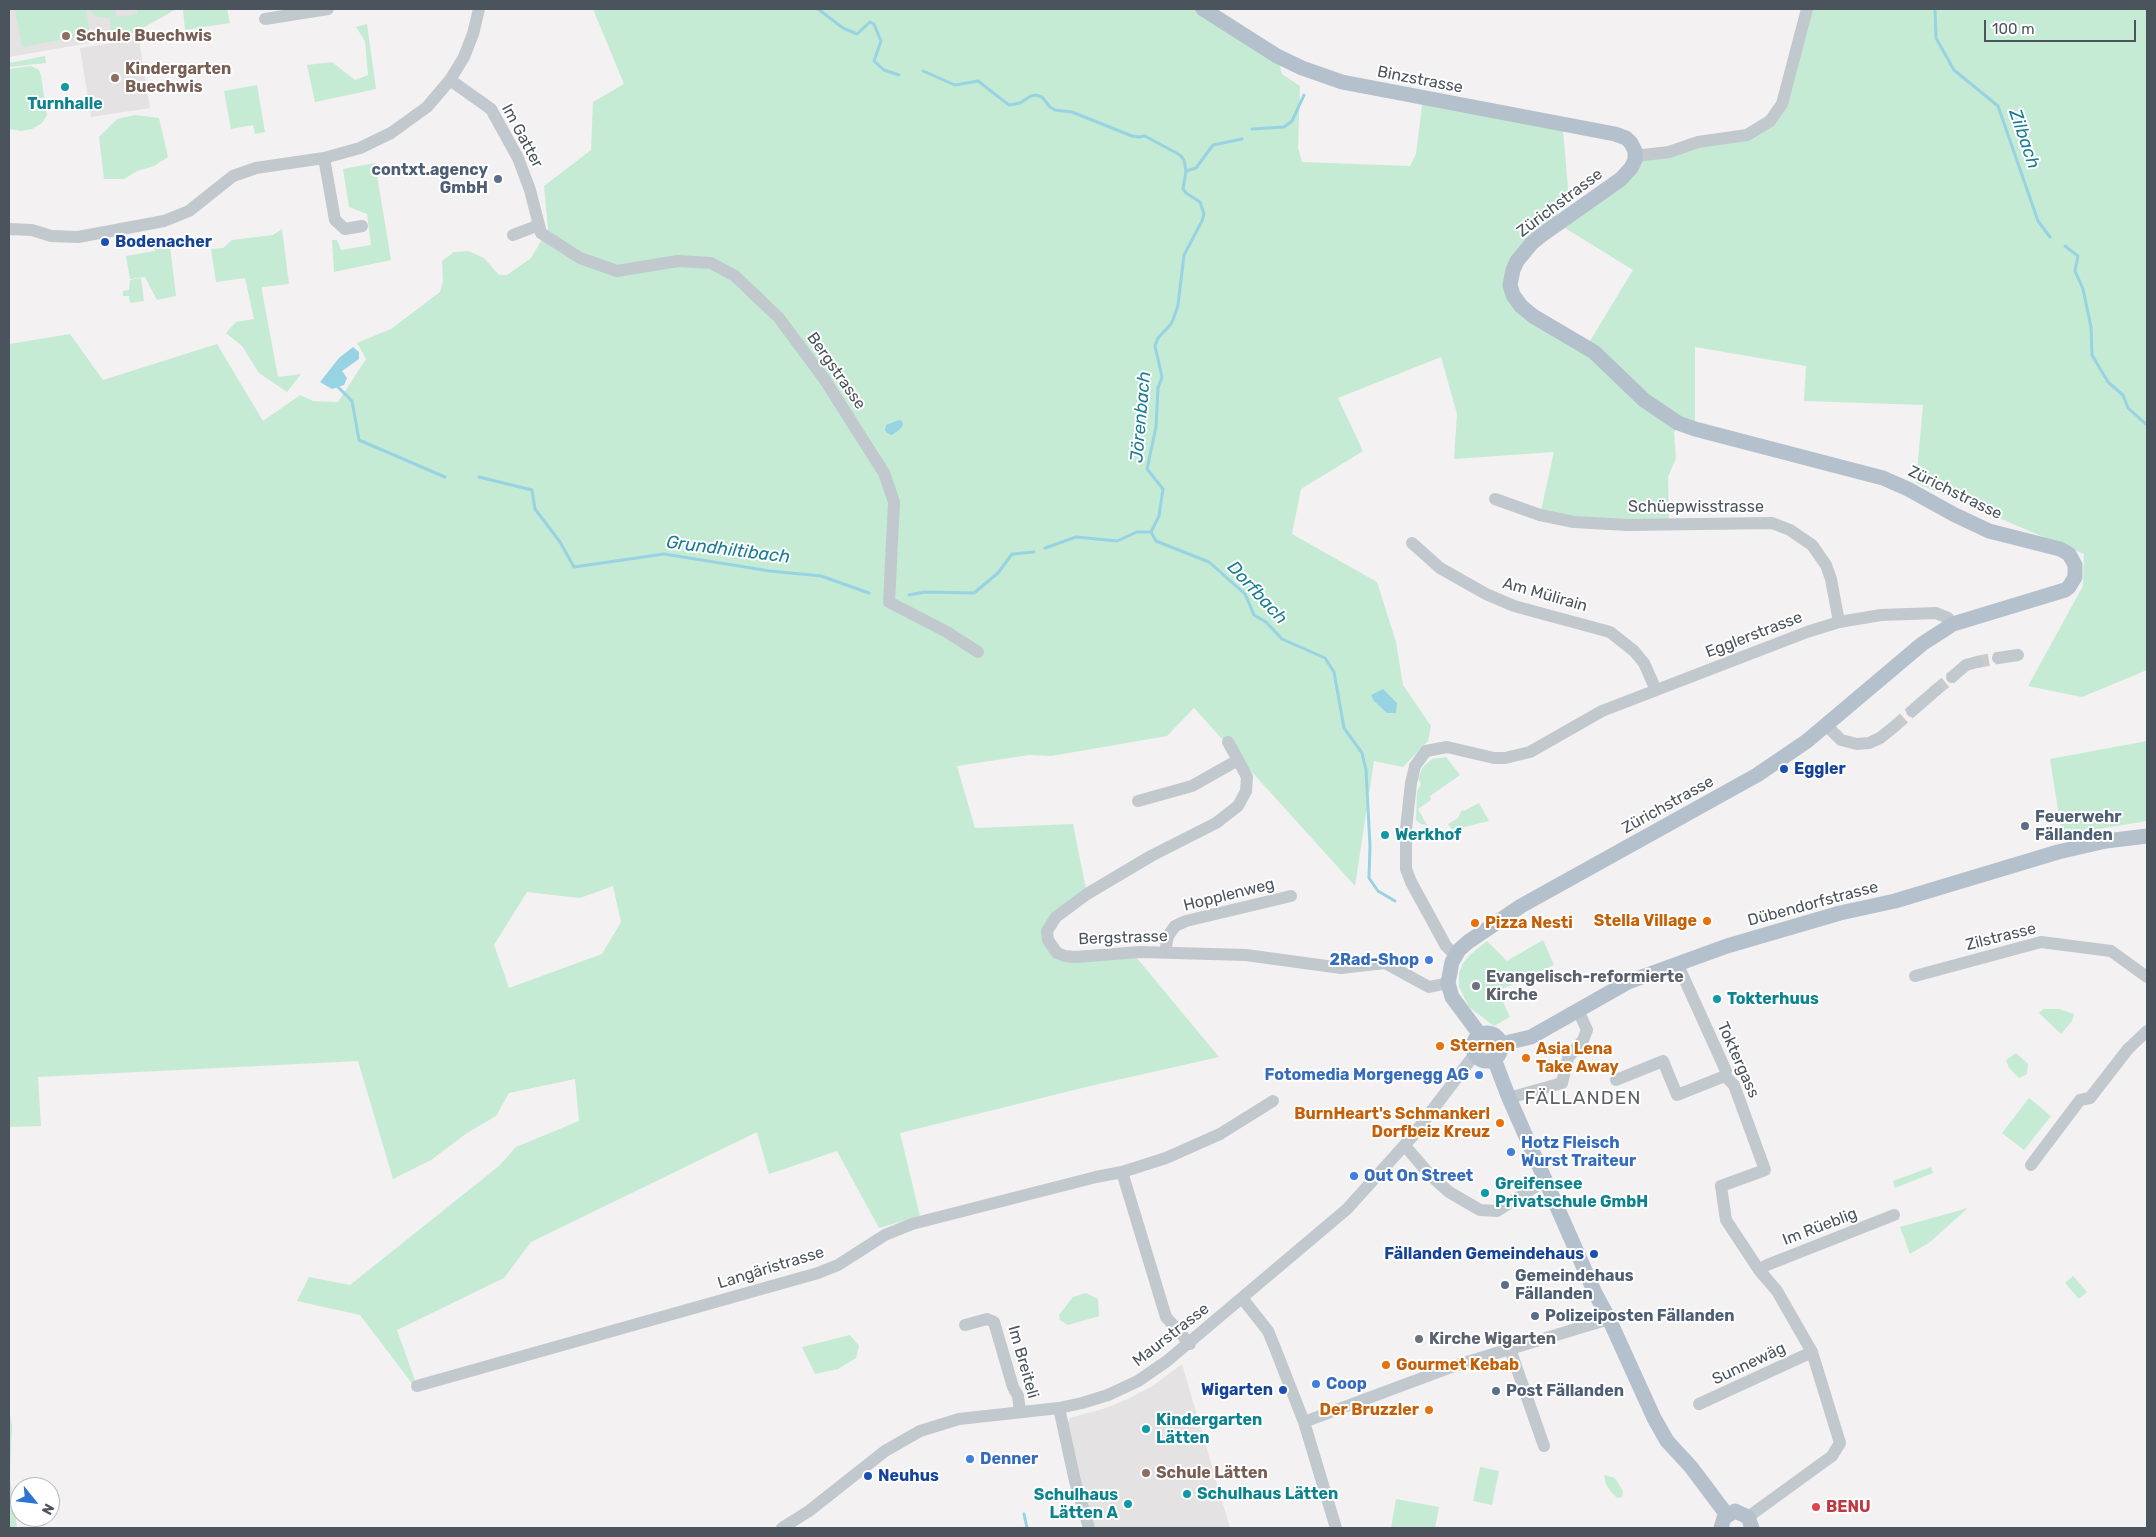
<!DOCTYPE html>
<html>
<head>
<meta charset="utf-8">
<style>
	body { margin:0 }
	#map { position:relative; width:2156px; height:1537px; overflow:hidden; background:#f3f1f1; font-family:Rubik,sans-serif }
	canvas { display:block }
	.frame { position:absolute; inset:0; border:10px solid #4b545d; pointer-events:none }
	.north { position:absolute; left:10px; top:1477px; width:50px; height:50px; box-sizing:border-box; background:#fff; border:1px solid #b7bbbe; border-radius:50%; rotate:119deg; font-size:14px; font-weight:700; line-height:20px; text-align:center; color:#4b545d }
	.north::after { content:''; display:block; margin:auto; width:18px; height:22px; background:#2d73d2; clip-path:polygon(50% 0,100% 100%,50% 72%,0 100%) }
	.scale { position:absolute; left:1984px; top:20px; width:152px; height:22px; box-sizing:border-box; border:2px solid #4b545d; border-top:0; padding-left:6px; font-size:15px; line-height:18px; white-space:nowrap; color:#4b545d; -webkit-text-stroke:4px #fff; paint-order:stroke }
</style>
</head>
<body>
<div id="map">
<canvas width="2156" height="1537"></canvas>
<div class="frame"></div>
<div class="north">N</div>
<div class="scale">100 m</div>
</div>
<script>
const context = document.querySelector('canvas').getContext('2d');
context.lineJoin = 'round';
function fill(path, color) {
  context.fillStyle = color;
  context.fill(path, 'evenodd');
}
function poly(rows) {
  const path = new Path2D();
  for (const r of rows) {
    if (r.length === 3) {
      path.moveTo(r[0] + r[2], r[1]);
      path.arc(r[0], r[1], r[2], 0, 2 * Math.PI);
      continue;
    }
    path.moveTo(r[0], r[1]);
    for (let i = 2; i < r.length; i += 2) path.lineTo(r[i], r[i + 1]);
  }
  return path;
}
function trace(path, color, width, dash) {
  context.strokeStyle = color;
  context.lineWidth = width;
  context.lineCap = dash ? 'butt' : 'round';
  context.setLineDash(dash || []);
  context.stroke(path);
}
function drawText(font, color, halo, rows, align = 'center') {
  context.font = font + ' Rubik,sans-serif';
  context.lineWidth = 4;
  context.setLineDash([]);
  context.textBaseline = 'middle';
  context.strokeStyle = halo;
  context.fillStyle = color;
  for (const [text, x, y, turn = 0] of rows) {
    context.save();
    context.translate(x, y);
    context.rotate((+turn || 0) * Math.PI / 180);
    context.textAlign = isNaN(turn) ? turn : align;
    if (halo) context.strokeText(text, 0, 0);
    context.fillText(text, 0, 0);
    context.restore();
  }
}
fill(poly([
	[9,9,176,9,136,32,112,39,9,57],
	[138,34,150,108,91,117,80,48,112,43],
	[1182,1364,1230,1528,1092,1528,1066,1424,1070,1418,1106,1408,1130,1398,1154,1385]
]), '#e4e2e2');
fill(poly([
	[15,9,86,9,90,34,22,47],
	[89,9,115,9,117,17,137,14,137,9,176,9,136,32,112,39,110,18,96,16],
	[183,9,227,9,230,23,185,30],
	[593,9,1203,9,1277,56,1282,74,1300,86,1298,148,1302,162,1410,166,1416,154,1423,98,1563,130,1569,200,1526,250,1513,295,1587,346,1633,270,1557,223,1621,179,1635,156,1724,137,1770,121,1807,9,2147,9,2147,670,2082,697,2028,686,2083,586,2084,554,1916,483,1923,405,1804,401,1806,366,1695,347,1695,429,1678,423,1674,433,1676,458,1668,477,1669,525,1540,515,1554,452,1454,459,1457,414,1441,357,1338,398,1363,451,1301,489,1292,534,1377,582,1396,642,1403,685,1431,726,1428,741,1403,767,1374,761,1355,886,1194,708,1167,736,1051,756,1029,755,957,766,975,828,1073,824,1087,894,1056,917,1048,940,1069,953,1131,951,1219,1057,1086,1087,900,1133,920,1216,879,1228,837,1151,769,1174,757,1132,531,1242,504,1278,397,1330,417,1386,414,1386,360,1315,297,1301,309,1277,350,1285,499,1166,516,1147,579,1121,575,1079,509,1093,496,1116,467,1133,431,1160,393,1179,358,1061,38,1077,41,1126,9,1127,9,344,70,334,103,380,217,344,263,421,300,395,313,401,338,402,366,359,357,343,391,329,440,292,443,281,442,261,454,252,468,251,484,258,499,275,507,275,531,258,548,229,544,186,591,150,593,102,624,84],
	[613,886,621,922,602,954,509,988,494,945,527,892,580,898],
	[367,24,376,89,315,102,307,65,332,62,355,80,368,75,365,41,356,27],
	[45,56,46,63,9,67,9,63],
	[31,66,39,70,41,76,47,115,42,123,32,129,21,131,10,129,9,69],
	[257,85,265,132,255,134,253,125,231,129,224,91],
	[135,115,159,118,168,157,154,166,137,171,124,179,104,179,99,137,117,119],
	[375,163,391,260,334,272,332,240,337,240,341,250,371,245,367,214,349,207,343,169],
	[282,229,289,284,262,287,262,291,278,377,301,374,287,392,259,373,242,346,226,333,236,322,254,319,245,278,216,282,211,249,223,248,232,240,273,235],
	[169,238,176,296,157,300,145,277,130,279,126,256,155,251,154,239],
	[141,278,144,301,130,303,129,296,123,296,123,291,129,290,130,280],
	[2147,741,2147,821,2062,835,2050,759],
	[1446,757,1460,775,1430,796,1431,800,1418,809,1427,825,1421,824,1416,820,1417,791,1421,784,1418,778,1423,767,1432,759],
	[1479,803,1489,821,1452,830,1448,824,1458,818,1462,810,1464,811],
	[1543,940,1554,965,1498,991,1510,1017,1494,1026,1469,1007,1459,987,1459,973,1463,963,1471,954,1487,941,1507,961],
	[2043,1009,2059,1009,2074,1014,2072,1021,2061,1034,2039,1013],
	[2016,1053,2028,1064,2027,1074,2019,1078,2009,1068,2006,1060],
	[2029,1098,2051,1116,2024,1150,2002,1133],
	[1931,1167,1933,1173,1895,1188,1893,1181],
	[1968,1208,1930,1242,1910,1254,1900,1227],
	[2073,1276,2087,1292,2079,1299,2065,1283],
	[1086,1293,1098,1299,1099,1316,1068,1325,1060,1320,1059,1315,1073,1297],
	[850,1335,859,1346,856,1358,838,1369,815,1374,802,1347],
	[9,1409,12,1426,10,1478,17,1528,9,1528],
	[1480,1467,1499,1471,1492,1505,1473,1501],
	[1604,1475,1615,1478,1623,1491,1622,1497,1617,1498,1611,1492,1606,1484],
	[1396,1499,1439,1507,1435,1528,1391,1528]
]), '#c5ebd4');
fill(poly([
	[353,347,359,352,359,359,342,371,347,378,344,385,332,389,320,382,339,358],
	[899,420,902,421,903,425,900,429,892,435,887,433,885,430,886,425],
	[1383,689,1397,703,1396,713,1387,713,1374,701,1371,695]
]), '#97d3e3');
trace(poly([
	[818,9,843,28,857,34,870,22,874,24,881,41,874,61,884,70,899,75],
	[1935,9,1936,38,1954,70,1998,106,2038,221,2050,237],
	[923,71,955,85,978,81,1009,105,1020,103,1031,96,1036,95,1042,97,1050,107,1055,110,1072,112,1132,136,1139,137,1145,136,1180,155,1184,160,1186,171,1183,189,1186,193,1200,202,1204,214,1202,221,1184,255,1178,305,1174,317,1171,324,1158,338,1155,346,1162,377,1158,388,1156,427,1147,469,1163,489,1159,516,1151,532],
	[1252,129,1284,127,1292,121,1304,95],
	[1186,171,1196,168,1213,145,1242,139],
	[2065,246,2078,256,2075,271,2083,289,2091,327,2092,355,2108,382,2123,395,2128,408,2147,425],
	[338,387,352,401,359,440,445,477],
	[479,477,532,490,535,509,560,542,574,567,664,554,770,571,821,576,869,593],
	[1151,532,1156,541,1209,562,1245,594,1254,615,1266,622,1282,639,1325,658,1334,672,1344,728,1362,753,1366,770,1370,846,1369,878,1378,891,1395,901],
	[1045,548,1076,537,1117,541,1137,532,1151,532],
	[909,595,925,592,974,593,998,573,1012,554,1034,552],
	[1024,1514,1027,1528]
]), '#97d3e3', 3);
trace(poly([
	[1977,662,1998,658],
	[1936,690,1952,677],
	[1895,726,1912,711]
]), '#c9cacc', 12, [12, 6]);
trace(poly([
	[265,19,328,9],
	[450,80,491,109,518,158,530,190,541,233,580,258,617,271,678,261,711,263,735,276,779,318,825,380,884,473,894,502,889,602,947,632,978,652],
	[1635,156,1669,152,1698,142,1747,135,1770,121,1782,104,1807,9],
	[324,158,335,220,345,229,362,226],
	[9,229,32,230,51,236,78,237,164,221,189,211,233,176,256,168,324,158,360,148,391,133,427,107,450,80,464,57,473,34,479,9],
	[513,235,539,225],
	[1495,499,1540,515,1574,522,1628,525,1772,523,1790,530,1812,545,1826,565,1831,579,1839,622],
	[1412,543,1440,568,1486,594,1514,606,1610,632,1634,651,1644,663,1656,690],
	[1998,658,2018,655],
	[1952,677,1966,665,1977,662],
	[1912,711,1936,690],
	[1826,725,1841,740,1857,744,1869,743,1880,738,1895,726],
	[1228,742,1238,760],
	[1138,801,1192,786,1238,760,1247,777,1246,791,1238,806,1216,823,1151,856,1087,894,1056,917,1047,931,1048,940,1057,953,1065,956,1075,957,1140,952,1246,955,1341,968,1385,963,1429,987,1448,983],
	[1165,952,1168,936,1175,926,1186,921,1291,896],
	[1455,955,1446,946,1411,882,1406,869,1406,829,1411,783,1415,766,1426,751,1447,747,1494,758,1505,758,1530,752,1602,711,1807,632,1839,622,1881,615,1936,613,1948,618,1953,624],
	[1678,965,1726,1071,1725,1076,1734,1085,1765,1170,1721,1186,1726,1220,1759,1270,1777,1291,1812,1352,1840,1443,1832,1456,1748,1517],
	[1915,976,2041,942,2111,951,2147,977],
	[1616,1080,1663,1061,1677,1095,1725,1076],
	[1509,1098,1562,1083,1568,1058,1583,1040,1587,1030,1578,1010],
	[1405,1146,1430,1175,1449,1192,1480,1210,1497,1211,1546,1180],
	[2031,1165,2080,1100,2090,1098,2128,1049,2147,1031],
	[1122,1172,1166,1158,1220,1134,1273,1101],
	[1759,1270,1767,1265,1894,1215],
	[1242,1298,1268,1331,1275,1348,1304,1422,1336,1528],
	[965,1325,987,1319,994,1322,1013,1387,1018,1396,1020,1412],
	[1510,1349,1544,1446],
	[417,1386,818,1273,838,1265,885,1235,912,1224,1096,1177,1122,1172,1166,1317,1190,1344],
	[1699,1404,1812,1352],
	[1059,1408,1075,1481,1089,1528],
	[1304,1422,1457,1365,1609,1319],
	[782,1528,809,1511,885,1451,920,1431,959,1419,1059,1408,1082,1403,1108,1395,1138,1381,1167,1361,1347,1209,1411,1138,1475,1054]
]), '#c1c8ce', 12);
trace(poly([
	[1203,9,1277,56,1302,68,1342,82,1615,134,1626,138,1631,143,1635,151,1635,160,1631,168,1621,179,1543,234,1532,243,1517,261,1513,270,1510,285,1513,295,1521,306,1533,316,1594,352,1644,400,1678,423,1695,429,1883,478,1908,489,1955,515,1989,531,2060,549,2069,554,2075,565,2075,577,2069,587,2065,590,1953,624,1922,644,1807,741,1757,775,1521,906,1468,942,1459,950,1452,962,1448,983,1452,997,1481,1036],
	[1487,1047,14],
	[1501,1044,1531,1037,1628,982,1727,946,1840,913,1895,901,2058,852,2106,841,2147,836],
	[1494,1059,1509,1098,1595,1293,1609,1319,1654,1418,1667,1441,1691,1467,1727,1515],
	[1721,1528,1724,1518,1735,1511,1748,1517,1752,1528]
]), '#b4c0cc', 15);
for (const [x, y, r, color] of [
	[66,36,5,"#8d6e63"],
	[115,78,5,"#8d6e63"],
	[65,87,5,"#0f9aa8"],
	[498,179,5,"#5c6f8a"],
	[105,242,5,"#1a4fb4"],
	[1784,769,5,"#1a4fb4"],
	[2025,826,5,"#5c6f8a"],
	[1385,835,5,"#0f9aa8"],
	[1707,921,5,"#e8710a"],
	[1475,923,5,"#e8710a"],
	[1429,960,5,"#3f7fe0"],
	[1476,986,5,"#6b7280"],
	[1717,999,5,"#0f9aa8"],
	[1440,1046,5,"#e8710a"],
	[1526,1058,5,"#e8710a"],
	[1479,1075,5,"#3f7fe0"],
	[1500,1123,5,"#e8710a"],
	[1511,1152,5,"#3f7fe0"],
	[1354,1176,5,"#3f7fe0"],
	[1485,1193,5,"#0f9aa8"],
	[1594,1254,5,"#1a4fb4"],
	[1505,1285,5,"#5c6f8a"],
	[1535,1316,5,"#5c6f8a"],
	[1419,1339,5,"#6b7280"],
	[1386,1365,5,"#e8710a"],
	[1316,1384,5,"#3f7fe0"],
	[1283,1390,5,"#1a4fb4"],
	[1496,1391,5,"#5c6f8a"],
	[1429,1410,5,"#e8710a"],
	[1146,1429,5,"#0f9aa8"],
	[970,1459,5,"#3f7fe0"],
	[1146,1473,5,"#8d6e63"],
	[868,1476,5,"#1a4fb4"],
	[1187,1494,5,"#0f9aa8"],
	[1128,1504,5,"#0f9aa8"],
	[1816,1507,5,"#e0444e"]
]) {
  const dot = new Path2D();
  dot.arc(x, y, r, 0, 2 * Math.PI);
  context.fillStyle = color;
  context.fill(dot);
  trace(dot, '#fff', 2);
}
drawText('bold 16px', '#785e54', '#fff', [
	["Schule Buechwis",76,36],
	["Kindergarten",125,69],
	["Buechwis",125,87],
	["Schule Lätten",1156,1473]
], 'left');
drawText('16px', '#4b545d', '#fff', [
	["Binzstrasse",1420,80,11],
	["Im Gatter",522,136,62],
	["Zürichstrasse",1560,203,-37],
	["Bergstrasse",836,371,55],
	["Zürichstrasse",1955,493,26],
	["Schüepwisstrasse",1696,507],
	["Am Mülirain",1545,595,16],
	["Egglerstrasse",1754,635,-21],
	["Zürichstrasse",1668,805,-29],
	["Hopplenweg",1229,895,-14],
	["Dübendorfstrasse",1813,904,-15],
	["Zilstrasse",2001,937,-14],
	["Bergstrasse",1123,938,-2],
	["Toktergass",1738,1060,66],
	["Im Rüeblig",1820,1227,-21],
	["Langäristrasse",771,1268,-17],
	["Maurstrasse",1171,1335,-38],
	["Im Breiteli",1023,1362,74],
	["Sunnewäg",1749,1364,-25]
]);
drawText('bold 16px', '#0d838f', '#fff', [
	["Turnhalle",65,104,"center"],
	["Werkhof",1395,835],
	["Tokterhuus",1727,999],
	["Greifensee",1495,1184],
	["Privatschule GmbH",1495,1202],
	["Kindergarten",1156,1420],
	["Lätten",1156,1438],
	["Schulhaus Lätten",1197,1494],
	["Schulhaus",1118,1495,"right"],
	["Lätten A",1118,1513,"right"]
], 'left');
drawText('bold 16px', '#4e5e75', '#fff', [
	["contxt.agency",488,170,"right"],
	["GmbH",488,188,"right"],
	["Feuerwehr",2035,817],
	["Fällanden",2035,835],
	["Gemeindehaus",1515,1276],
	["Fällanden",1515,1294],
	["Polizeiposten Fällanden",1545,1316],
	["Post Fällanden",1506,1391]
], 'left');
drawText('bold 16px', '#164399', '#fff', [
	["Bodenacher",115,242],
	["Eggler",1794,769],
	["Fällanden Gemeindehaus",1584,1254,"right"],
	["Wigarten",1273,1390,"right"],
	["Neuhus",878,1476]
], 'left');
drawText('bold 16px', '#c56008', '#fff', [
	["Stella Village",1697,921,"right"],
	["Pizza Nesti",1485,923],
	["Sternen",1450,1046],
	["Asia Lena",1536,1049],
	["Take Away",1536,1067],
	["BurnHeart's Schmankerl",1490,1114,"right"],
	["Dorfbeiz Kreuz",1490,1132,"right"],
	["Gourmet Kebab",1396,1365],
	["Der Bruzzler",1419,1410,"right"]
], 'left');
drawText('bold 16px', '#366cbe', '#fff', [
	["2Rad-Shop",1419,960,"right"],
	["Fotomedia Morgenegg AG",1469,1075,"right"],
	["Hotz Fleisch",1521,1143],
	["Wurst Traiteur",1521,1161],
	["Out On Street",1364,1176],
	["Coop",1326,1384],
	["Denner",980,1459]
], 'left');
drawText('bold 16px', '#5b616d', '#fff', [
	["Evangelisch-reformierte",1486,977],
	["Kirche",1486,995],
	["Kirche Wigarten",1429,1339]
], 'left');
drawText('bold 16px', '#be3a42', '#fff', [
	["BENU",1826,1507]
], 'left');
drawText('italic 18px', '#1b7c97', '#fff', [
	["Zilbach",2024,139,71],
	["Jörenbach",1141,417,-85],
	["Grundhiltibach",728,550,7],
	["Dorfbach",1257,593,47]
]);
context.letterSpacing = '1px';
drawText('19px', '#5e6165', '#fff', [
	["FÄLLANDEN",1583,1099]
]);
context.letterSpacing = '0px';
</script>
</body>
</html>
